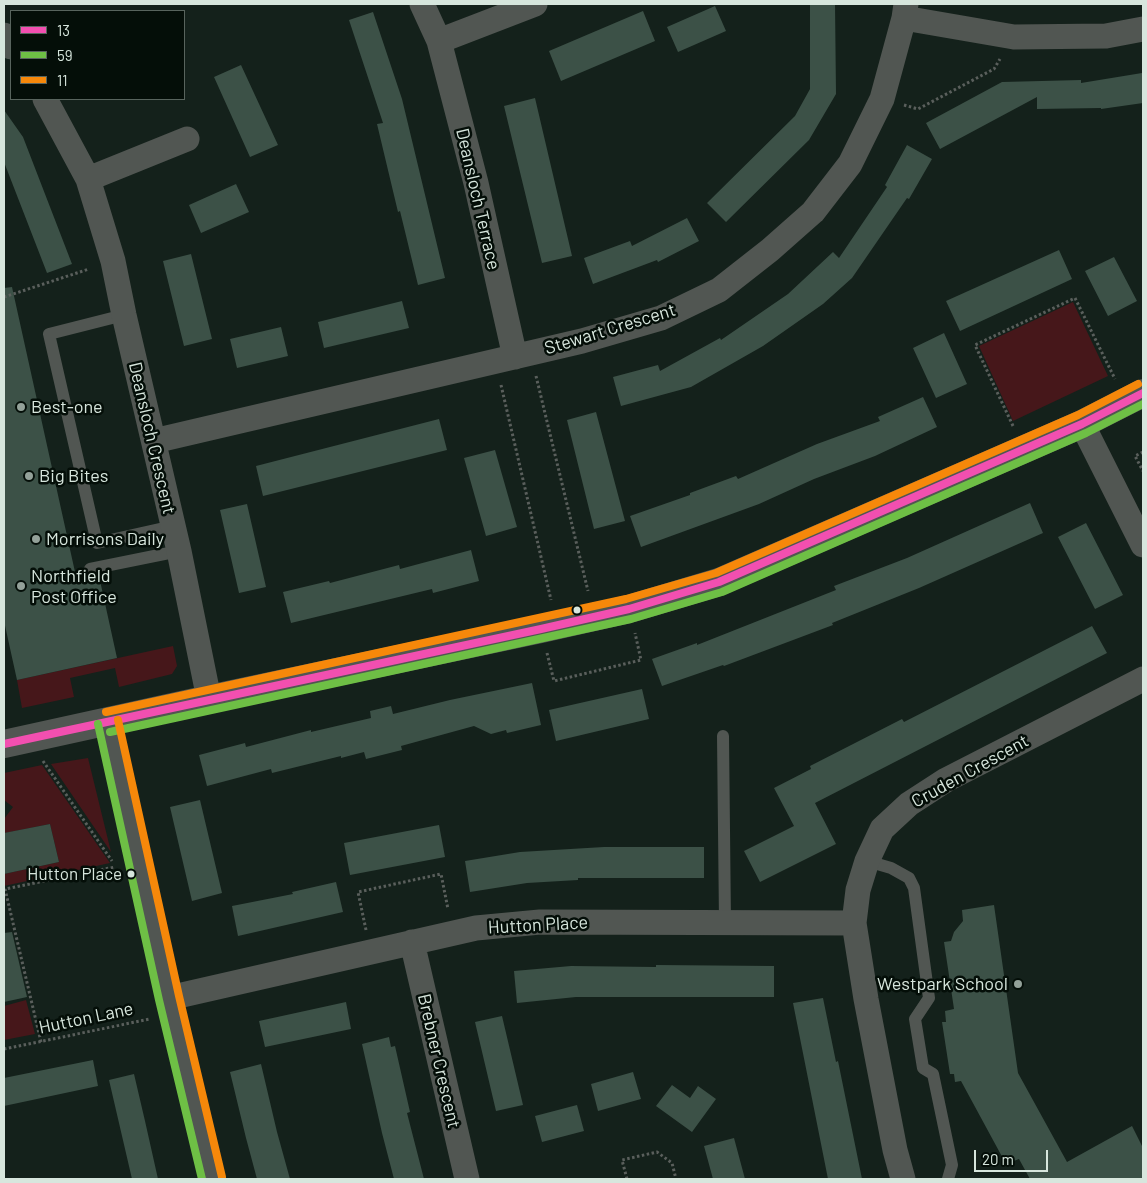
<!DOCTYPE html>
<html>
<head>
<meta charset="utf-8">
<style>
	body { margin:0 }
	#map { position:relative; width:1147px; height:1183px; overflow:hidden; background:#14211b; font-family:Barlow,sans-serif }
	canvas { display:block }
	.frame { position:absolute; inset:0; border:5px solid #d7e6dd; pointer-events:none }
	.legend { position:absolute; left:10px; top:10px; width:175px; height:90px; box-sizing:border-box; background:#040e08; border:1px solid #58645d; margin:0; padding:6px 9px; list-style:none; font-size:15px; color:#d7e6dd }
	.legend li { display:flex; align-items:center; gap:10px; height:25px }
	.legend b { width:25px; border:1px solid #58645d }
	.scale { position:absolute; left:974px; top:1150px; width:74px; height:22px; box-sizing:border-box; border:2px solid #d7e6dd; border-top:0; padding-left:6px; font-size:15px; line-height:18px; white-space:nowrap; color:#d7e6dd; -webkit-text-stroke:4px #040e08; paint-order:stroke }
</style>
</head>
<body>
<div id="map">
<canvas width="1147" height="1183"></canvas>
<div class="frame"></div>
<ul class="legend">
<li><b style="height:6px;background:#f24fb0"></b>13</li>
<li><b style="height:6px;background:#6ebf45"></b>59</li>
<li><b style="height:6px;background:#f6880a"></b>11</li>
</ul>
<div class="scale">20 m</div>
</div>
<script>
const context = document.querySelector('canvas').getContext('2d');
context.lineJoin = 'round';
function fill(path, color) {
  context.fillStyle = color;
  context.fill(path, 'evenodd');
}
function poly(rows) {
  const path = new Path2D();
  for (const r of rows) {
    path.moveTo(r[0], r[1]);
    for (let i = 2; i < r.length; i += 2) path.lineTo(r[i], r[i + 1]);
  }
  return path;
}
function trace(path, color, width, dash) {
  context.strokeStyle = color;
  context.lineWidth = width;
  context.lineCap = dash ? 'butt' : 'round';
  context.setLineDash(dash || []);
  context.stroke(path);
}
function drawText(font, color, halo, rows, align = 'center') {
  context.font = font + ' Barlow,sans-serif';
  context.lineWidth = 5;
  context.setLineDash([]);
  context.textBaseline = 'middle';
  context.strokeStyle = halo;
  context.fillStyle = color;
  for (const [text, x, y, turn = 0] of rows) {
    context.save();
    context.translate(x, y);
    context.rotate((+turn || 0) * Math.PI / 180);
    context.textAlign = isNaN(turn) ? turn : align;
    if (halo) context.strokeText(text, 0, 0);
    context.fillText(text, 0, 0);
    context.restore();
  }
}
fill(poly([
	[1073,302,1108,376,1013,421,979,346],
	[173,646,177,666,172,674,119,687,115,668,70,678,74,697,22,708,17,680],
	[88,758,111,852,51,764],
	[42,765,110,863,4,886,4,874,59,862,50,824,5,833,4,826,4,819,13,807,4,800,4,773],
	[26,1000,35,1034,4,1040,4,1006]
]), '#46171a');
fill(poly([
	[810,4,835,4,836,94,809,140,726,222,707,203,795,116,810,89],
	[715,6,726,31,678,52,667,27],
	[643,11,655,41,561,81,549,51],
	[373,12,402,99,445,278,418,285,400,211,398,212,377,124,383,123,349,20],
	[241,65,278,145,250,157,214,77],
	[1142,73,1143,103,1101,109,1101,108,1037,109,1037,97,940,149,926,123,1002,82,1081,80,1081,83],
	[535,98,572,256,542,263,504,106],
	[4,110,23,137,72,264,47,273,4,162],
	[907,145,932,159,909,199,907,198,852,278,823,304,763,346,691,387,621,406,613,377,658,365,660,371,720,338,721,340,788,294,833,252,839,258,887,187,885,185],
	[236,184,249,212,201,233,189,205],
	[687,218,699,241,658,262,657,260,593,284,584,258,630,241,632,246],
	[1059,250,1072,279,960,331,946,301],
	[191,254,212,339,184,346,163,261],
	[1114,257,1137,301,1108,316,1085,271],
	[12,287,77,581,99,576,117,658,17,680,4,621,4,288],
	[402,301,409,328,324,348,318,322],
	[281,327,288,356,237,368,230,339],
	[944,333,967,384,936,398,913,348],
	[923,397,937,427,875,456,814,479,759,504,641,547,630,516,690,495,690,493,736,476,738,479,817,444,880,421,878,417],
	[596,412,625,521,594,529,567,420],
	[439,419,447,450,263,496,256,466],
	[495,450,517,527,486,536,464,458],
	[1030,503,1043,533,919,588,832,623,833,625,724,666,723,665,662,686,652,659,697,643,697,645,836,590,834,586,907,558],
	[247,504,266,587,239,593,220,510],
	[1086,523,1123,595,1095,609,1058,537],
	[471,550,479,581,433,593,432,589,291,623,283,592,329,581,330,583,399,565,400,569],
	[1092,626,1107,653,815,803,836,844,760,882,744,851,794,826,774,788,811,769,810,766,902,719,904,722],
	[532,683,541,725,507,733,506,730,491,734,474,726,401,746,402,750,366,759,364,752,341,758,341,756,272,773,271,769,207,786,199,755,245,743,246,747,311,730,311,732,371,718,370,711,391,706,393,714,450,700],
	[642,689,649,719,556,741,549,710],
	[200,800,222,893,192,901,170,807],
	[50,824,59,862,4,874,4,833],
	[439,825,445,857,350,875,344,843],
	[604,847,704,847,704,878,578,878,578,880,527,883,470,892,465,861,520,852],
	[336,882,343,912,238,936,232,906,293,894,292,892],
	[994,905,1018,1073,1067,1162,1132,1126,1143,1148,1143,1179,1030,1179,1019,1159,1006,1164,961,1081,955,1082,954,1074,950,1074,942,1022,946,1022,945,1011,954,1009,944,942,951,941,954,932,963,921,962,910],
	[12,932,27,997,4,1002,4,933],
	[656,965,774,966,774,997,576,997,517,1003,514,971,571,966,656,967],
	[823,998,836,1062,838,1061,862,1179,828,1179,793,1003],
	[346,1002,351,1029,265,1047,259,1021],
	[502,1016,523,1105,496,1111,475,1022],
	[389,1037,391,1047,395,1046,410,1112,407,1113,424,1179,394,1179,382,1133,362,1044],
	[93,1060,98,1086,4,1106,4,1078],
	[261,1064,277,1132,290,1179,257,1179,246,1138,230,1072],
	[633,1072,641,1099,598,1111,591,1084],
	[134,1074,145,1121,158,1179,132,1179,109,1080],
	[672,1085,690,1098,698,1086,716,1099,692,1132,656,1106],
	[577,1105,584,1131,542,1142,535,1116],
	[734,1138,745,1179,713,1179,704,1146]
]), '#3c5147');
trace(poly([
	[904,105,918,109,994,69,1000,59],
	[4,297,89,269],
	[536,376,588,591],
	[501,385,551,600],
	[1013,426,975,345,1075,298,1115,379],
	[1143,452,1135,456,1143,471],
	[547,653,554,681,641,660,635,633],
	[43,761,112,861],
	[366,930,358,892,441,874,448,909],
	[41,1042,5,889,115,867],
	[4,1049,150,1019],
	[627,1179,622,1160,657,1152,672,1163,676,1179]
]), '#5a5f5c', 3, [2.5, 2.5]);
trace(poly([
	[124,315,49,334,97,543,173,526],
	[90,569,179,551],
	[723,736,725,923],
	[867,861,891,868,909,878,914,888,929,998,915,1019,923,1068,933,1074,952,1165,948,1179]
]), '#515652', 12);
trace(poly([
	[422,4,439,41,476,183,515,357],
	[904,18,1014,37,1106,36,1143,29],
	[4,35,11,47],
	[439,41,535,4],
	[45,99,88,179,113,261,124,315,179,551,209,699],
	[88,179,187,139],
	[1082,424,1143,545],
	[154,441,582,341,661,318,719,290,770,250,813,212,850,164,882,99,904,18,906,4],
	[108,722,169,998,212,1179],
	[412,942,467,1179],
	[169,998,476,928,540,922,854,923],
	[903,1179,895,1150,866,999,854,923,858,890,867,861,882,829,909,804,946,780,1143,679]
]), '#515652', 25);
trace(poly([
	[4,744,209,699,541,629,629,609,719,582,1082,424,1143,393]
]), '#515652', 28);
trace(poly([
	[4,744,541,629,629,609,719,582,1082,424,1143,393]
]), '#f24fb0', 8);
trace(poly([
	[98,724,159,1000,202,1179],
	[110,732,631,619,722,592,1086,433,1143,404]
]), '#6ebf45', 8);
trace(poly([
	[106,712,626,599,716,573,1078,415,1138,384],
	[118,720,179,996,222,1177]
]), '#f6880a', 8);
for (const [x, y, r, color] of [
	[21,407,5,"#93a199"],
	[29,476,5,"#93a199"],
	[36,539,5,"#93a199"],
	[21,586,5,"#93a199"],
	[577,610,4.5,"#d7e6dd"],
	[131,874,4.5,"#d7e6dd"],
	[1018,984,5,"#93a199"]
]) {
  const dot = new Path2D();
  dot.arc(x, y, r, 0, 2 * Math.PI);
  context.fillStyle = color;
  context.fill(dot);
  trace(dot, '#040e08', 2);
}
drawText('17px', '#d7e6dd', '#040e08', [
	["Hutton Place",122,874]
], 'right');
drawText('18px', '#d7e6dd', '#040e08', [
	["Deansloch Terrace",478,199,77],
	["Stewart Crescent",610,329,-17],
	["Deansloch Crescent",152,438,77],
	["Cruden Crescent",970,771,-29],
	["Hutton Place",538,925,-3],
	["Hutton Lane",86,1018,-12],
	["Brebner Crescent",439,1061,77]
]);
drawText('18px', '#d7e6dd', '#040e08', [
	["Best-one",31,407],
	["Big Bites",39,476],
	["Morrisons Daily",46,539],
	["Northfield",31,576],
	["Post Office",31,597],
	["Westpark School",1008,984,"right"]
], 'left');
</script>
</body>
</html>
